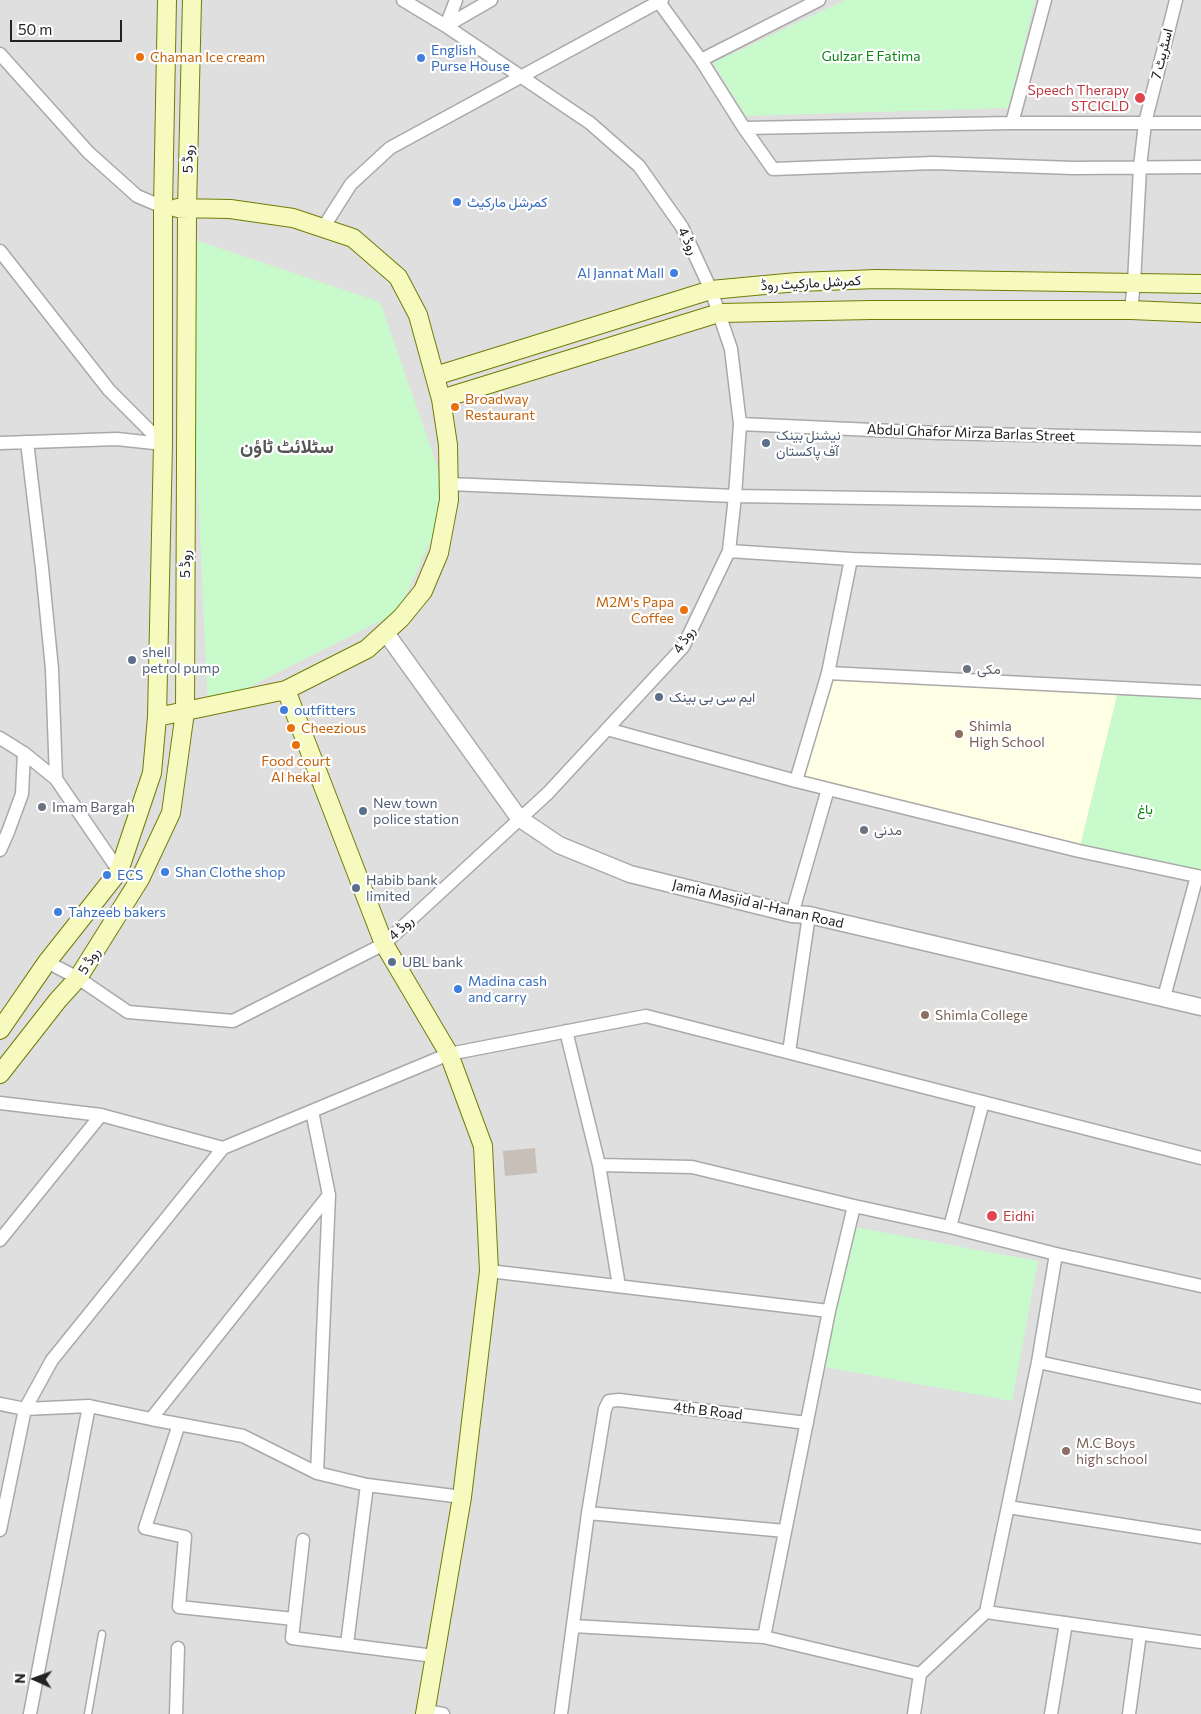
<!DOCTYPE html>
<html>
<head>
<meta charset="utf-8">
<style>
	body { margin:0 }
	#map { position:relative; width:1201px; height:1714px; overflow:hidden; background:#f2efe9; font-family:Commissioner,sans-serif }
	canvas { display:block }
	.north { position:absolute; left:10px; top:1654px; width:50px; height:50px; -webkit-text-stroke:4px #fff; paint-order:stroke; rotate:272deg; font-size:14px; font-weight:700; line-height:20px; text-align:center; color:#222 }
	.north::after { content:''; display:block; margin:auto; width:18px; height:22px; background:#222; clip-path:polygon(50% 0,100% 100%,50% 72%,0 100%) }
	.scale { position:absolute; left:10px; top:20px; width:112px; height:22px; box-sizing:border-box; border:2px solid #222; border-top:0; padding-left:6px; font-size:15px; line-height:18px; white-space:nowrap; color:#222; -webkit-text-stroke:4px #fff; paint-order:stroke }
</style>
</head>
<body>
<div id="map">
<canvas width="1201" height="1714"></canvas>
<div class="north">N</div>
<div class="scale">50 m</div>
</div>
<script>
const context = document.querySelector('canvas').getContext('2d');
context.lineJoin = 'round';
function fill(path, color) {
  context.fillStyle = color;
  context.fill(path, 'evenodd');
}
function poly(rows) {
  const path = new Path2D();
  for (const r of rows) {
    path.moveTo(r[0], r[1]);
    for (let i = 2; i < r.length; i += 2) path.lineTo(r[i], r[i + 1]);
  }
  return path;
}
function trace(path, color, width, dash) {
  context.strokeStyle = color;
  context.lineWidth = width;
  context.lineCap = dash ? 'butt' : 'round';
  context.setLineDash(dash || []);
  context.stroke(path);
}
function drawText(font, color, halo, rows, align = 'center') {
  context.font = font + ' Commissioner,Vazirmatn,sans-serif';
  context.lineWidth = 4.5;
  context.setLineDash([]);
  context.textBaseline = 'middle';
  context.strokeStyle = halo;
  context.fillStyle = color;
  for (const [text, x, y, turn = 0] of rows) {
    context.save();
    context.translate(x, y);
    context.rotate((+turn || 0) * Math.PI / 180);
    context.textAlign = isNaN(turn) ? turn : align;
    if (halo) context.strokeText(text, 0, 0);
    context.fillText(text, 0, 0);
    context.restore();
  }
}
fill(poly([
	[0,0,1201,0,1201,1714,0,1714]
]), '#e0dfdf');
fill(poly([
	[828,673,1119,688,1079,851,796,781]
]), '#ffffe5');
fill(poly([
	[845,0,1035,0,1009,108,746,116,713,63],
	[186,237,380,302,449,500,398,612,208,708],
	[1119,688,1201,692,1201,879,1079,851],
	[854,1227,1038,1261,1012,1401,824,1367]
]), '#c8facc');
fill(poly([
	[535,1148,537,1173,505,1176,503,1151]
]), '#c7bfb8');
const service = poly([
	[88,1714,102,1634]
]);
const minor = poly([
	[659,2,701,60,744,128,773,169,933,163,1073,168,1201,167],
	[446,26,491,0],
	[446,26,456,0],
	[0,54,88,152,137,196,163,207],
	[701,60,819,0],
	[1012,123,1045,0],
	[744,128,1012,123,1201,123],
	[323,228,351,184,390,148,662,0],
	[0,251,109,390,163,444],
	[1131,310,1134,283,1140,167,1145,123,1176,0],
	[740,424,939,433,1201,439],
	[27,442,42,568,52,669,56,779],
	[0,443,117,439,163,444],
	[449,484,735,496,1201,503],
	[729,551,851,559,1201,571],
	[828,673,1201,692],
	[607,729,796,781,1079,851,1201,877],
	[0,738,24,753,56,779,119,871],
	[796,781,828,673,851,559],
	[0,850,8,832,22,794,24,753],
	[792,914,828,789],
	[47,962,78,978,128,1012,233,1021,384,944,548,793,683,647,729,551,735,496,740,424,731,349,711,290,682,227,639,166,590,123,446,26,403,0],
	[1164,997,1197,876],
	[566,1031,599,1165,619,1286],
	[789,1052,809,915],
	[0,1103,101,1115,223,1148,449,1054,646,1016,1201,1158],
	[312,1111,329,1195,317,1473],
	[599,1165,692,1167,854,1206,950,1227,1056,1254,1201,1286],
	[950,1227,983,1102],
	[0,1240,101,1115],
	[489,1271,829,1311],
	[1038,1362,1201,1397],
	[0,1404,25,1409,89,1406,151,1419,243,1436,317,1473,367,1485,462,1497],
	[151,1419,329,1195],
	[179,1424,145,1528,185,1537,179,1607,294,1619],
	[1008,1507,1201,1537],
	[588,1513,785,1531],
	[0,1530,25,1409,52,1360,223,1148],
	[303,1540,292,1638,434,1656],
	[986,1612,1201,1642],
	[573,1626,764,1637,920,1674,986,1612,1038,1362,1056,1254],
	[764,1637,829,1311,854,1206],
	[347,1644,367,1485],
	[426,1711,443,1714],
	[30,1714,89,1406],
	[176,1714,178,1648],
	[561,1714,588,1513,605,1409,609,1401,619,1400,807,1423],
	[914,1714,920,1674],
	[1051,1714,1066,1623],
	[1129,1714,1140,1634]
]);
const tertiary = poly([
	[386,633,519,818,559,845,630,874,792,914,809,915,1201,1007]
]);
const secondary = poly([
	[435,376,711,290,797,282,877,279,1201,284],
	[441,399,719,313,871,310,1131,310,1201,313],
	[286,690,384,944,449,1054,483,1146,489,1271,462,1497,425,1714],
	[157,717,286,690,367,649,401,618,423,591,439,553,449,500,448,445,441,399,418,315,398,277,353,238,293,218,230,209,177,208],
	[0,1030,47,962,119,871,152,773,157,717,163,444,163,207,167,0],
	[0,1074,58,1000,78,978,140,879,171,813,185,712,187,209,192,0]
]);
trace(service, '#a9a9a9', 9);
trace(minor, '#a9a9a9', 15);
trace(tertiary, '#a9a9a9', 19);
trace(secondary, '#707d05', 20);
trace(service, '#fff', 6);
trace(minor, '#fff', 12);
trace(tertiary, '#fff', 16);
trace(secondary, '#f7fabf', 18);
for (const [x, y, r, color] of [
	[140,57,5,"#e8710a"],
	[421,58,5,"#3f7fe0"],
	[1140,98,6,"#e0444e"],
	[457,202,5,"#3f7fe0"],
	[674,273,5,"#3f7fe0"],
	[455,407,5,"#e8710a"],
	[766,443,5,"#5c6f8a"],
	[684,610,5,"#e8710a"],
	[132,660,5,"#5c6f8a"],
	[967,669,5,"#6b7280"],
	[659,697,5,"#5c6f8a"],
	[284,710,5,"#3f7fe0"],
	[291,728,5,"#e8710a"],
	[959,734,5,"#8d6e63"],
	[296,745,5,"#e8710a"],
	[42,807,5,"#6b7280"],
	[363,811,5,"#5c6f8a"],
	[864,830,5,"#6b7280"],
	[165,872,5,"#3f7fe0"],
	[107,875,5,"#3f7fe0"],
	[356,888,5,"#5c6f8a"],
	[58,912,5,"#3f7fe0"],
	[392,962,5,"#5c6f8a"],
	[458,989,5,"#3f7fe0"],
	[925,1015,5,"#8d6e63"],
	[992,1216,6,"#e0444e"],
	[1066,1451,5,"#8d6e63"]
]) {
  const dot = new Path2D();
  dot.arc(x, y, r, 0, 2 * Math.PI);
  context.fillStyle = color;
  context.fill(dot);
  trace(dot, '#fff', 2);
}
drawText('14px', '#366cbe', '#fff', [
	["English",431,50],
	["Purse House",431,66],
	["کمرشل مارکیٹ",467,202],
	["Al Jannat Mall",664,273,"right"],
	["outfitters",294,710],
	["Shan Clothe shop",175,872],
	["ECS",117,875],
	["Tahzeeb bakers",68,912],
	["Madina cash",468,981],
	["and carry",468,997]
], 'left');
drawText('14px', '#222', '#fff', [
	["اسٹریٹ 7",1162,54,-76],
	["روڈ 5",188,159,-89],
	["روڈ 4",688,241,64],
	["کمرشل مارکیٹ روڈ",811,283,-3],
	["Abdul Ghafor Mirza Barlas Street",971,433,2],
	["روڈ 5",185,564,-90],
	["روڈ 4",684,640,-58],
	["Jamia Masjid al-Hanan Road",758,904,13],
	["روڈ 4",401,928,-43],
	["روڈ 5",89,961,-58],
	["4th B Road",708,1411,7]
]);
drawText('14px', '#0c8416', '#fff', [
	["Gulzar E Fatima",871,56],
	["باغ",1145,809]
]);
drawText('14px', '#c56008', '#fff', [
	["Chaman Ice cream",150,57],
	["Broadway",465,399],
	["Restaurant",465,415],
	["M2M's Papa",674,602,"right"],
	["Coffee",674,618,"right"],
	["Cheezious",301,728],
	["Food court",296,761,"center"],
	["Al hekal",296,777,"center"]
], 'left');
drawText('14px', '#be3a42', '#fff', [
	["Speech Therapy",1129,90],
	["STCICLD",1129,106],
	["Eidhi",1003,1216,"left"]
], 'right');
drawText('14px', '#4e5e75', '#fff', [
	["نیشنل بینک",776,435],
	["آف پاکستان",776,451],
	["shell",142,652],
	["petrol pump",142,668],
	["ایم سی بی بینک",669,697],
	["New town",373,803],
	["police station",373,819],
	["Habib bank",366,880],
	["limited",366,896],
	["UBL bank",402,962]
], 'left');
drawText('14px', '#5b616d', '#fff', [
	["مکی",977,669],
	["Imam Bargah",52,807],
	["مدنی",874,830]
], 'left');
drawText('14px', '#785e54', '#fff', [
	["Shimla",969,726],
	["High School",969,742],
	["Shimla College",935,1015],
	["M.C Boys",1076,1443],
	["high school",1076,1459]
], 'left');
drawText('bold 19px', '#555', '#fff', [
	["سٹلائٹ ٹاؤن",287,447]
]);
</script>
</body>
</html>
